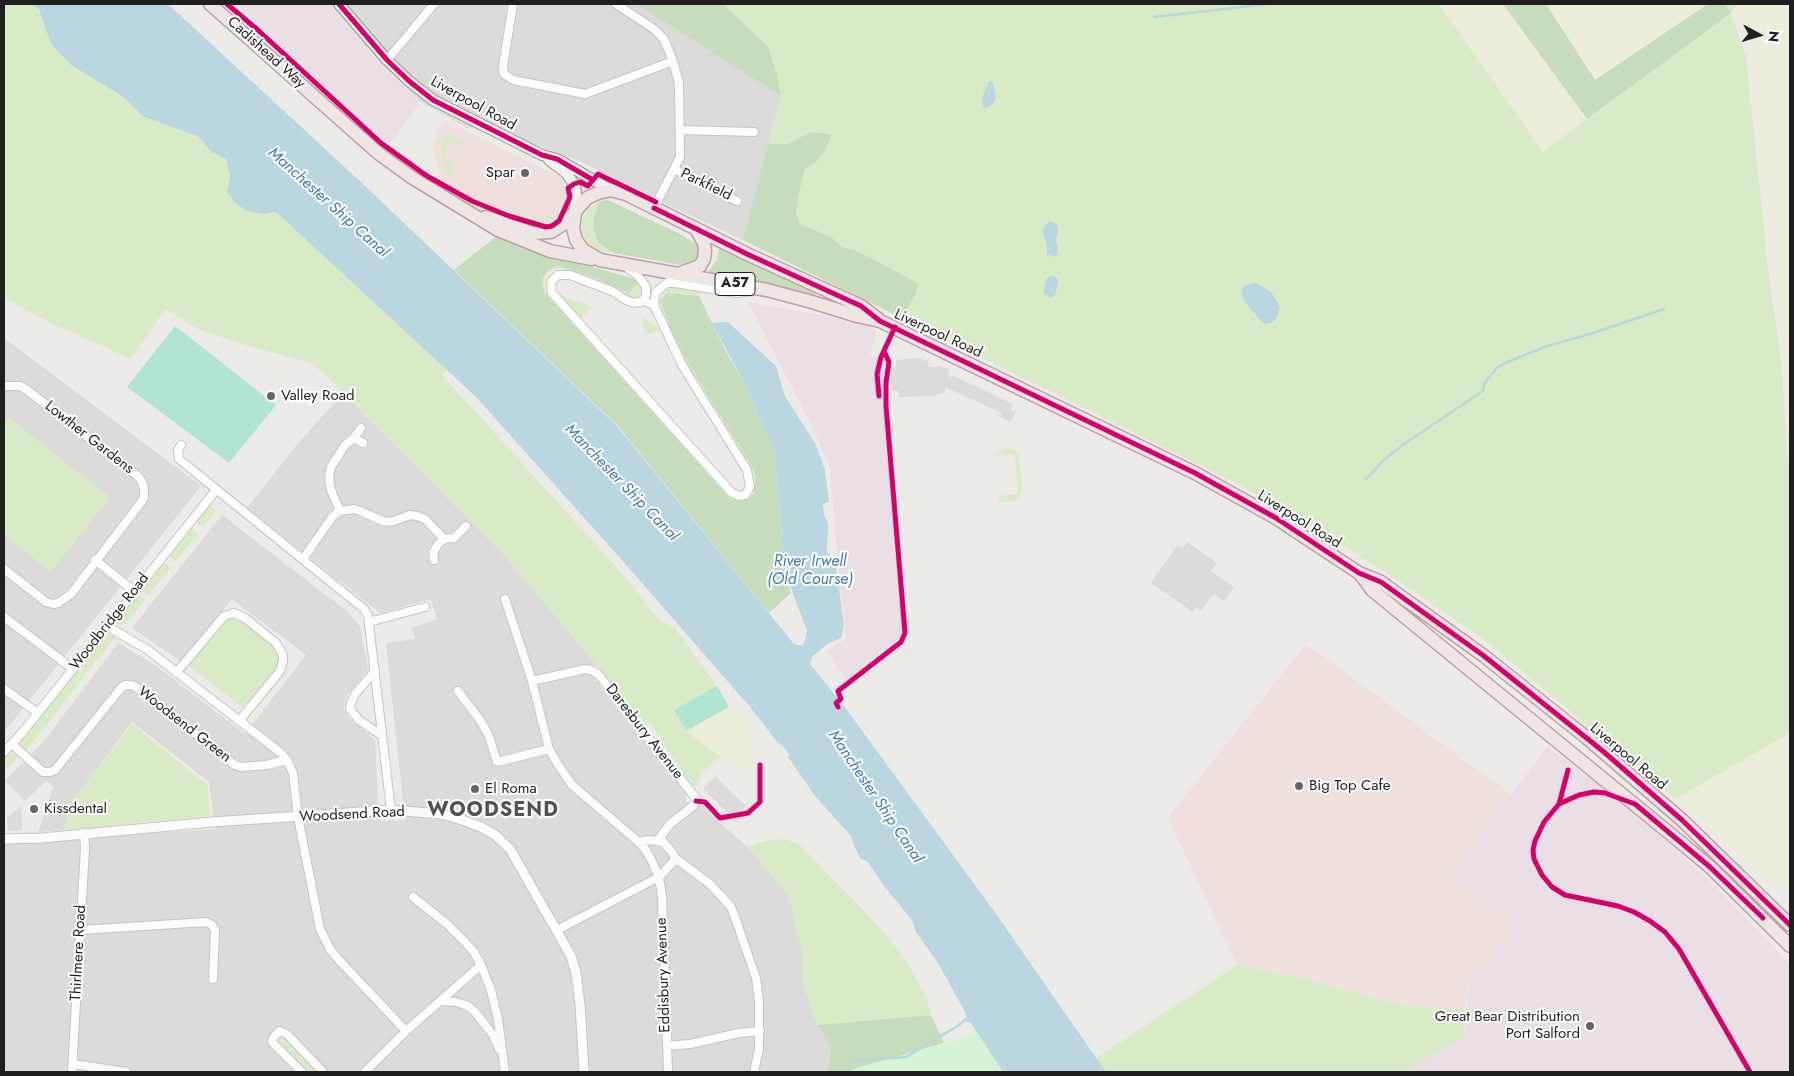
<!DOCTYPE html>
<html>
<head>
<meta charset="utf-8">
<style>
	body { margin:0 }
	#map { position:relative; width:1794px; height:1076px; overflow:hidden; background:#edebe8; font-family:Jost,sans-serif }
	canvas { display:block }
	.frame { position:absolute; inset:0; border:5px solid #1f1f1f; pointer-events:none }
	.north { position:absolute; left:1734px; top:10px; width:50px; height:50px; -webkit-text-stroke:4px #fff; paint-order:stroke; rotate:96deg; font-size:14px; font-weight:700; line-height:20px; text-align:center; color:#1f1f1f }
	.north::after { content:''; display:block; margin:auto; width:18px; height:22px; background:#1f1f1f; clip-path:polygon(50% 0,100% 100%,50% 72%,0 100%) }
</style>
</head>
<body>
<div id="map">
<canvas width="1794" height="1076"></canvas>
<div class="frame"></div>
<div class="north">N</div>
</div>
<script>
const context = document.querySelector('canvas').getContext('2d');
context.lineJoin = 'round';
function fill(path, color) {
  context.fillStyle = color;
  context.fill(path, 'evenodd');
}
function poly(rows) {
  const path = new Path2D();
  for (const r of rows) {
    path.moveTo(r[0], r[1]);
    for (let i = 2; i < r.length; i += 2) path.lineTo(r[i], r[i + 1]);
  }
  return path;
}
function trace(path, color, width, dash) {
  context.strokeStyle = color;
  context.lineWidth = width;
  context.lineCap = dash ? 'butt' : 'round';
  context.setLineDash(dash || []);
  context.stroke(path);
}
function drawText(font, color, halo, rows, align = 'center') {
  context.font = font + ' Jost,sans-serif';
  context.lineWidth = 4;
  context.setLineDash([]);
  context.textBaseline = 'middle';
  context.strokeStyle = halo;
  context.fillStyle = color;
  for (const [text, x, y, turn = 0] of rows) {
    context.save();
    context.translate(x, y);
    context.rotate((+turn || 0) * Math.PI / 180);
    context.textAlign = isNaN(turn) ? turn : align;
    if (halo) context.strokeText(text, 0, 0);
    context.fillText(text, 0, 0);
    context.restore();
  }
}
fill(poly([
	[334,4,636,4,781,96,743,240,649,196,580,161,528,142,466,127,417,100,373,51],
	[4,338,201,486,4,732,4,534,51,571,109,497,8,418,4,424],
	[922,358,923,361,928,360,929,367,942,366,943,368,948,368,949,379,952,375,1013,404,1011,409,1016,412,1011,422,1000,417,1002,413,947,388,945,388,945,393,937,394,937,396,899,397,898,391,892,391,890,368,896,367,896,360],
	[344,393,505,556,597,664,600,686,687,794,686,802,705,805,713,817,748,847,789,895,803,956,803,983,817,1025,831,1046,830,1060,826,1072,4,1072,4,843,215,829,209,782,132,722,73,801,64,830,38,832,54,786,46,781,25,801,5,781,44,741,118,643,155,665,245,734,306,655,232,599,182,662,132,628,222,515,349,613,360,627,368,670,349,693,345,700,344,709,348,717,375,740,379,821,405,820,386,643,415,639,412,628,437,619,431,599,380,613,247,508,299,442],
	[1187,542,1217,563,1211,571,1234,587,1224,601,1213,594,1201,611,1196,607,1193,612,1151,583,1178,544,1183,548],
	[715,776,746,806,734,818,703,789],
	[21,806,22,830,8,831,7,818]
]), '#dcdbd9');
fill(poly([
	[443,120,557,175,563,181,567,195,556,217,552,221,544,224,525,219,469,196,437,180,439,176,433,143],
	[1306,644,1511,795,1452,873,1516,926,1469,982,1465,1009,1403,1006,1305,979,1237,965,1168,818]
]), '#efdfdd');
fill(poly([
	[237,4,334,4,373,51,417,100,418,106,389,145,333,98],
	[748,302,826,316,870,327,877,331,870,354,887,361,883,392,903,635,847,681,827,652,846,638,837,554,830,468,813,428],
	[1548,746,1644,820,1721,892,1790,965,1790,1072,1405,1072,1464,1037,1469,983,1516,926,1451,873]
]), '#ebdfe6');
fill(poly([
	[1439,4,1503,4,1587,119,1543,153],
	[1546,4,1708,4,1595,80],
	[1738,4,1790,4,1790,449,1785,366,1752,88,1750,49,1736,5],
	[734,704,745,714,753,737,750,773,721,757,686,731],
	[1790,733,1790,897,1675,799]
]), '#eceddb');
fill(poly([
	[4,4,31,4,39,10,51,44,71,65,125,98,142,116,199,137,211,152,226,159,230,176,227,191,265,214,276,212,447,370,442,375,618,569,660,621,674,627,717,686,674,710,686,731,721,757,701,773,697,786,693,786,687,780,650,723,646,725,505,556,358,406,312,363,245,345,200,330,165,309,131,359,49,322,4,298],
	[636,4,1439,4,1543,152,1730,13,1725,4,1738,4,1731,13,1746,56,1768,269,1782,366,1787,453,1790,464,1790,733,1675,799,1487,642,1393,577,1315,528,1232,481,743,240,781,96],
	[300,72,356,124,413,169,458,197,509,219,545,229,560,221,570,200,570,192,573,190,573,200,563,222,545,232,508,222,459,200,392,156,354,124],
	[447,134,463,142,463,146,451,141,443,157,454,165,451,172,454,174,452,177,446,172,443,158,442,142,443,138],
	[600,201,595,213,599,243,613,253,598,251,587,246,581,233,583,217,589,208],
	[510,210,533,221,538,220,550,214,556,217,550,222,540,224,509,213],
	[559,266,598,279,628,293,639,283,642,287,643,294,637,299,630,297,614,287,590,277,559,268,549,271,546,275,544,284,546,292,732,498,742,500,749,496,753,491,754,478,750,466,685,363,659,303,658,298,661,298,664,290,669,287,700,291,699,296,667,293,663,308,687,361,754,470,756,478,755,486,750,498,742,501,731,500,545,293,542,283,544,275,548,270],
	[560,295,593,307,580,319],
	[643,317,660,329,648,335,642,324],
	[8,418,110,497,51,572,4,534,4,424],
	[1007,448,1015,449,1018,453,1022,480,1021,493,1015,501,1000,503,999,496,1018,494,1015,454,996,456,998,452],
	[208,504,216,510,203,527,193,521],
	[189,527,198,534,175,562,166,555],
	[161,561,171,567,148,596,140,588],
	[137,592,145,600,125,624,123,623,118,627,115,620],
	[230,616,238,616,271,643,280,660,278,666,244,709,187,664,222,622],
	[113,632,117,635,25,752,15,744,105,633],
	[132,724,208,786,210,816,64,830,73,801],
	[9,752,16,754,19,757,4,771,4,755],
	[785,839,799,844,872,919,907,961,927,999,931,1015,817,1025,803,983,803,956,789,896,748,847,765,841],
	[1237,965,1305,979,1403,1006,1465,1009,1464,1037,1405,1072,1106,1072,1096,1058],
	[283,1035,319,1072,305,1072,276,1041,278,1036]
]), '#d8ebc6');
fill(poly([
	[636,4,723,4,768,47,778,78,781,96],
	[1503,4,1546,4,1595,80,1708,4,1725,4,1731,13,1587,119],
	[811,132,832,135,825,150,816,162,805,169,798,196,796,213,800,224,831,237,842,247,859,252,916,282,918,286,914,297,902,318,743,240,768,144,787,144],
	[608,200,680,234,696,244,700,253,697,261,691,265,681,265,613,253,599,243,593,228,595,212,600,201],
	[498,235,557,257,635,279,639,283,628,293,598,279,559,266,548,270,544,275,542,283,545,293,731,500,742,501,750,498,754,492,756,478,754,470,687,361,669,325,661,301,667,293,699,296,726,352,745,385,774,450,781,517,783,567,791,593,769,613,618,426,454,270],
	[719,249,815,293,815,296,786,288,707,274,717,260],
	[931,1015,944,1043,857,1068,849,1072,826,1072,830,1060,831,1046,817,1025]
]), '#c6dcbd');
fill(poly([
	[978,1031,1003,1072,849,1072,857,1068,955,1040]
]), '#d5f3d6');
fill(poly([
	[175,326,276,405,229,463,127,387],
	[717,686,729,707,686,731,674,710]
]), '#b2e5d1');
fill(poly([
	[31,4,168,4,362,183,617,426,794,644,803,646,807,631,783,567,781,517,774,450,745,385,712,323,728,322,776,366,785,396,816,445,825,470,829,502,823,504,824,515,828,523,827,552,835,560,844,625,841,638,827,644,812,657,810,664,847,710,999,918,1106,1072,1003,1072,971,1023,967,1022,965,1012,938,963,916,932,912,920,884,886,867,861,861,859,854,846,851,836,815,796,788,757,789,754,782,745,778,743,750,707,621,559,476,397,276,212,265,214,247,211,235,203,227,191,230,176,226,159,211,152,199,137,142,116,125,98,71,65,51,44,39,10],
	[989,81,992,82,994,87,996,98,994,102,987,108,983,107,982,98],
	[1051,221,1057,225,1058,231,1056,240,1058,250,1056,256,1054,257,1047,254,1047,244,1042,231,1045,225],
	[1051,276,1054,276,1059,280,1055,295,1051,298,1045,294,1044,291,1046,279],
	[1256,283,1271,292,1278,303,1280,309,1278,315,1275,321,1271,323,1265,324,1260,320,1245,302,1241,293,1243,287,1249,284]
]), '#bad7e1');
trace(poly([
	[1154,17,1268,4],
	[1366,479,1384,460,1401,446,1483,391,1484,384,1490,376,1497,368,1505,363,1547,346,1590,334,1664,309],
	[847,1072,853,1061,906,1057,956,1027,968,1018]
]), '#bad7e1', 2.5);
const minor = poly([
	[513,4,503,66,504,74,513,80,585,94,673,61],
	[616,4,654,29,664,39,673,61,679,84,680,157,654,208],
	[387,60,434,4],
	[680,130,754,132],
	[674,169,737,201],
	[626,267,636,274,646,286,646,295,643,301],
	[667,283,675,283,737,293,753,291],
	[654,305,643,301,634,303,626,300,612,291,570,275,558,275,551,282,552,293,732,493,740,496,745,495,750,487,747,470,682,365,654,305,656,292,678,274],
	[4,386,20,386,27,390,139,477,143,484,144,491,144,498,139,505,71,594,58,603,53,604,46,602,4,569],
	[354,438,363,443],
	[181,445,178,450,179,459,364,609,368,616,391,810],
	[340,511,331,490,329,478,331,467,345,445,354,438,361,428],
	[303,559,333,516,340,511,354,509,360,511,385,522,394,521,410,515,417,516,425,519,444,539],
	[95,560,134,591],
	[434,560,433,553,438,544,444,539,454,538,466,526],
	[505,599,532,681,549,749,557,763,572,785,642,845,650,857,659,877,662,896,668,1072],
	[4,617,73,669],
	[369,622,425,607],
	[107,626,148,650,281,753,287,760,293,773,298,817,320,929,330,949,338,959,406,1031],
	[375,671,355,694,351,703,350,709,359,720,381,735],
	[176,673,224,616,234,613,245,618,276,643,283,655,283,661,280,671,239,721],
	[532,681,585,669,591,670,598,674,695,797,696,801,693,806,670,824,658,840],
	[4,689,38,713],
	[458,691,480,720,489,736,497,762,549,749],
	[12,744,43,772,50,772,55,770,121,688,125,685,131,685,136,687,235,765,241,767,267,765,287,760],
	[4,752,21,734,216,490],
	[675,858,710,884,722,897,731,907,736,920,756,978,759,1001,759,1049,754,1072],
	[413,897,447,924,463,940,474,952,481,965,491,990,498,1019,505,1072],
	[81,930,206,922,212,925,215,930,213,979],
	[557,930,659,877,673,862,675,858,672,852,663,842,649,840,639,842],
	[442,1001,456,1002,468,1006,475,1012,493,1035,499,1049],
	[667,1046,690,1044,739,1033,760,1031],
	[73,1064,126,1072],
	[72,1072,85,848,84,833],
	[302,1072,272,1042,273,1038,279,1031,287,1034,323,1072],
	[365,1072,406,1031,481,965]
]);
const tertiary = poly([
	[4,839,42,838,212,822,391,810,442,814,462,820,481,827,495,835,510,849,571,956,576,973,580,1004,584,1072]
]);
const secondary = poly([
	[339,4,387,60,409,81,433,100,542,155,557,159,611,190],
	[549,160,566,173,574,184,576,191,575,213]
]);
const trunk = poly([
	[210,4,378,153,411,177,498,230,550,251,592,259],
	[575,213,573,228,576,240,583,250,600,260,767,290,812,302,857,316,880,321,1195,473,1276,518,1359,573,1381,582,1484,656,1587,738,1682,820,1790,925],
	[486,217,532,233,551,232,565,223,587,198,598,193,611,190,618,192,626,194,747,254,861,306,878,319],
	[681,273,700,266,704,259,705,250,704,243,696,229],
	[1361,575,1372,590,1673,836,1710,867,1790,946]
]);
trace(minor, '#c6c5c4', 10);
trace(tertiary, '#c6c5c4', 11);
trace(secondary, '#95977f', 12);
trace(trunk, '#c39da8', 15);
trace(minor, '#fcfcfc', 8);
trace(tertiary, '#fcfcfc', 9);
trace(secondary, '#f3f4eb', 10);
trace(trunk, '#ede6e2', 12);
trace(poly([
	[227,4,259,31,381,143,427,176,472,201,509,216,546,227,552,226,559,221,570,197,568,188,574,184,580,182,588,186,598,174,656,202],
	[339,4,387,60,409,81,433,100,542,155,557,159,593,180],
	[654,208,747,254,861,306,880,321,1195,473,1276,518,1359,573,1381,582,1484,656,1604,752,1682,820,1790,925],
	[879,396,877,374,881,357,895,327],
	[838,707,836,703,841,699,838,691,901,642,905,633,886,406,886,383,889,362,884,351],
	[1568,770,1559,804,1544,822,1535,841,1533,850,1534,859,1542,875,1552,887,1565,895,1618,906,1634,912,1650,921,1665,932,1679,949,1750,1072],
	[696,801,705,802,720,818,748,813,760,802,760,765],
	[1559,804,1579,795,1594,792,1605,793,1635,804,1710,867,1763,918]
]), '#d6006c', 5);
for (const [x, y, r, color] of [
	[525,173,5,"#676665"],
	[271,396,5,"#676665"],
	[1299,786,5,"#676665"],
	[475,789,5,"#676665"],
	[34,809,5,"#676665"],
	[1590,1026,5,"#676665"]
]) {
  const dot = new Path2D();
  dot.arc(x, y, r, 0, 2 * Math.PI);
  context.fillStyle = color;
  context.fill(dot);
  trace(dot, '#fff', 2);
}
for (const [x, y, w] of [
	[735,284,40]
]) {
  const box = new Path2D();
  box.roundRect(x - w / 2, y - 11.5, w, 23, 4);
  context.fillStyle = '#fff';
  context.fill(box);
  trace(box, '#1f1f1f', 1);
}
drawText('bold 14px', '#1f1f1f', null, [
	["A57",735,284]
]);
drawText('15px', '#1f1f1f', '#fff', [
	["Cadishead Way",266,53,42],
	["Liverpool Road",473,104,29],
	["Parkfield",706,185,26],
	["Liverpool Road",938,334,25],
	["Lowther Gardens",89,438,38],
	["Liverpool Road",1299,520,32],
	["Woodbridge Road",110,622,-52],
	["Woodsend Green",184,725,38],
	["Daresbury Avenue",644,732,52],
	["Liverpool Road",1628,757,40],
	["Woodsend Road",352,815,-3],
	["Thirlmere Road",79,953,-87],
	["Eddisbury Avenue",664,975,-92]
]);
drawText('15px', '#1f1f1f', '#fff', [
	["Spar",515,173,"right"],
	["Valley Road",281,396],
	["Big Top Cafe",1309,786],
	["El Roma",485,789],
	["Kissdental",44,809],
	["Great Bear Distribution",1580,1017,"right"],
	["Port Salford",1580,1034,"right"]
], 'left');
drawText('italic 16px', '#4979b1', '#fff', [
	["Manchester Ship Canal",328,203,42],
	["Manchester Ship Canal",621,483,46],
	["River Irwell",810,562],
	["(Old Course)",810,580],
	["Manchester Ship Canal",875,797,56]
]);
context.letterSpacing = '1px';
drawText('bold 20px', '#525252', '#fff', [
	["WOODSEND",493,811]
]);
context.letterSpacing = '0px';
</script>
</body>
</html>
